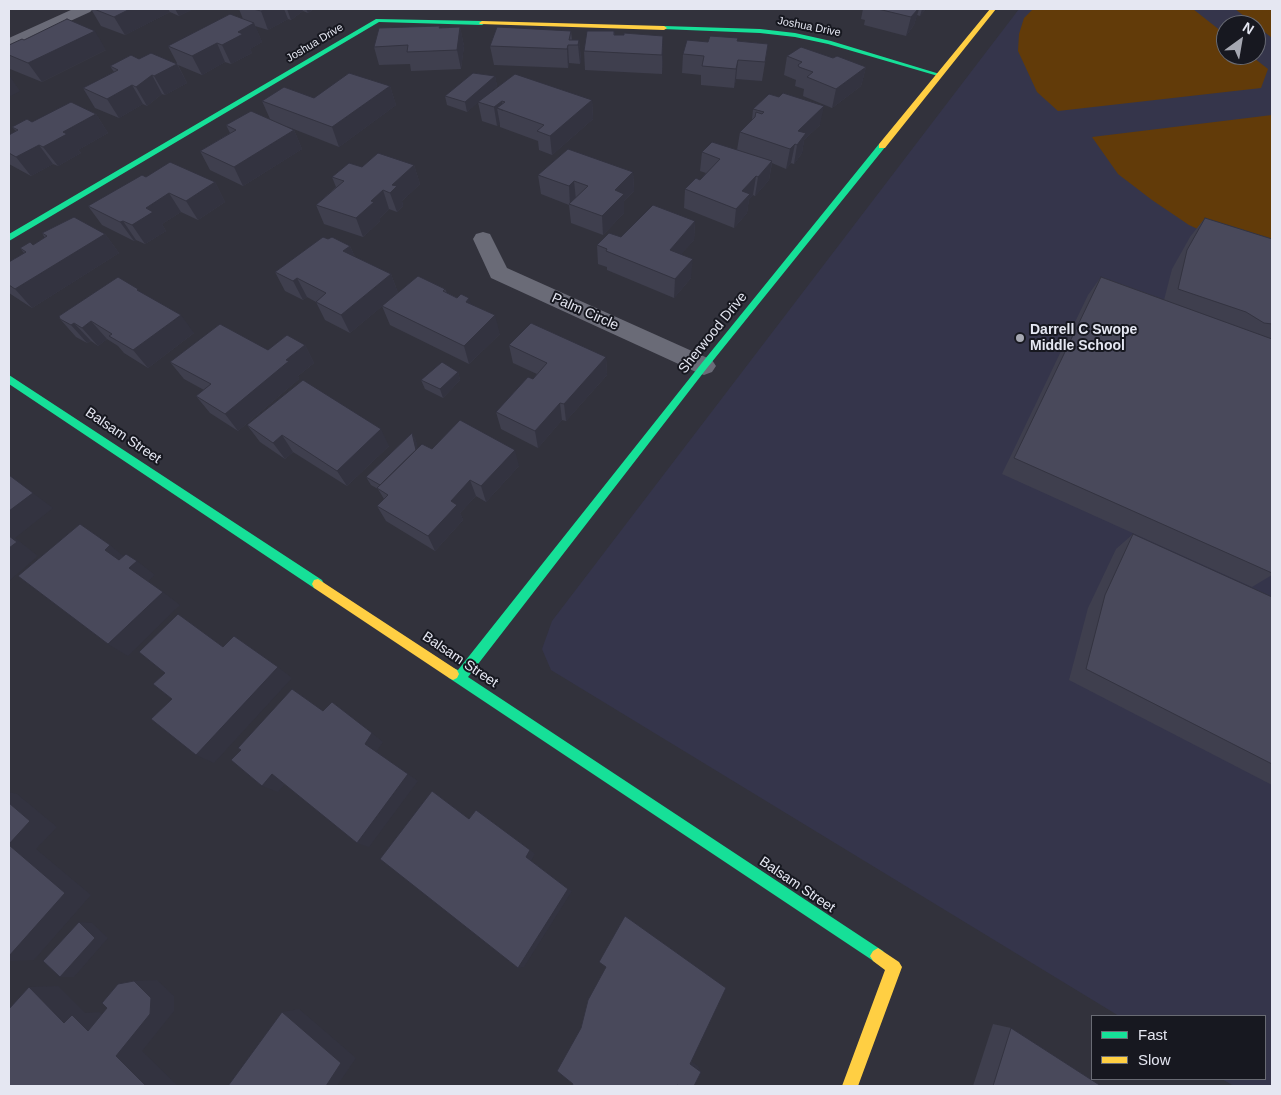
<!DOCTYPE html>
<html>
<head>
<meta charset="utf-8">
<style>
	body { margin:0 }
	#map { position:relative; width:1281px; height:1095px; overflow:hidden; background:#32323c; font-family:Helvetica,sans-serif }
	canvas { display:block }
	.frame { position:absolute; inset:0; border:10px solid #e5e7f2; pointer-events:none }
	.legend { position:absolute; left:1091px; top:1015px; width:175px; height:65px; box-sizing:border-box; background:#171820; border:1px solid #696b74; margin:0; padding:6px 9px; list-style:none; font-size:15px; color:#e5e7f2 }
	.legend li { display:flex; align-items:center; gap:10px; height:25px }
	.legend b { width:25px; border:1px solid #696b74 }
	.north { position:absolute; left:1216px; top:15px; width:50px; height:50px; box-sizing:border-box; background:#171820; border:1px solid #696b74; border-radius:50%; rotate:32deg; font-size:14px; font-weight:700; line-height:20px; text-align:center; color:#e5e7f2 }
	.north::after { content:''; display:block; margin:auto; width:18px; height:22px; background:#a6a8b2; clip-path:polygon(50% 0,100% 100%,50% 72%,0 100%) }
</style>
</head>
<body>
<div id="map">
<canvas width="1281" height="1095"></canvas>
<div class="frame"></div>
<ul class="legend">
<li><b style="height:6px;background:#16e098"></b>Fast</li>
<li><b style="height:6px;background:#ffcf43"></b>Slow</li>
</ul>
<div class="north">N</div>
</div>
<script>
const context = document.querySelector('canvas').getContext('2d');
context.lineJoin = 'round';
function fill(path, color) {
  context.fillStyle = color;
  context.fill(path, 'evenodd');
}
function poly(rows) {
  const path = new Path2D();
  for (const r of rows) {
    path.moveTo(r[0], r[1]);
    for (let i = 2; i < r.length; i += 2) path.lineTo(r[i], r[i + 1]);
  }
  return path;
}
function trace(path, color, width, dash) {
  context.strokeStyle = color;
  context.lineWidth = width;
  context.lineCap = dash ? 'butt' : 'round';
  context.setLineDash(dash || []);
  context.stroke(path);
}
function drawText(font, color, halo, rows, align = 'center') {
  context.font = font + ' Helvetica,sans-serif';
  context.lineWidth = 4;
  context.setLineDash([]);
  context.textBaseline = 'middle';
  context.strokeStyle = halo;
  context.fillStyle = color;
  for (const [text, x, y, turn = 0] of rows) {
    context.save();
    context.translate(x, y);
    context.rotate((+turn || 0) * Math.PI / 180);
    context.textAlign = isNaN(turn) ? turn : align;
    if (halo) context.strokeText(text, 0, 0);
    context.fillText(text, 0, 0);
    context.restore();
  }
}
fill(poly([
	[1019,9,1272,9,1272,1086,1234,1086,1222,1079,1265,1079,1265,1016,1119,1016,551,670,542,649,552,621],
	[1226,25,1256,25,1256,55,1226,55]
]), '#35354b');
fill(poly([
	[1033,9,1193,9,1226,35,1226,55,1250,55,1268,69,1261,88,1058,111,1037,92,1018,51,1019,34,1024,18],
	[1235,9,1272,9,1272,38,1256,25],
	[1272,115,1272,260,1241,249,1189,225,1152,200,1118,174,1092,137]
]), '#623b09');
fill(poly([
	[73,9,93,9,90,12,9,49,9,38,73,9],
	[483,232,490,234,507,268,712,360,716,366,712,372,704,375,696,372,491,278,473,239,476,234,483,232]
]), '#6a6b77');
fill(poly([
	[376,19,482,21,485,23,482,25,379,22,9,241,9,234,376,19],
	[664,26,760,29,795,33,831,41,943,75,938,76,828,44,795,37,760,33,662,29,662,27,664,26],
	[879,144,886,146,707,368,468,677,883,951,886,956,883,961,878,964,449,678,447,674,449,670,453,668,458,670,701,364,879,144],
	[9,375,322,580,324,584,322,588,318,589,314,588,9,384,9,375]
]), '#16e098');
fill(poly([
	[990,9,996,9,885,148,879,148,879,144,990,9],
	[482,21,664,26,667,28,664,30,480,24,479,23,482,21],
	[318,579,457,670,459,674,457,678,453,680,449,678,314,588,312,584,314,580,318,579],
	[878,948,899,962,902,967,858,1086,842,1086,885,970,873,961,870,956,873,951,878,948]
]), '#ffcf43');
fill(poly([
	[91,9,193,9,179,16,170,12,125,35,101,26],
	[239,9,314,9,308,13,303,11,291,20,288,19,268,30,255,26,262,42,250,49,252,53,231,64,225,62,202,75,178,65,187,83,165,95,162,94,147,106,143,104,119,118,95,108,83,88,114,72,110,66,139,59,177,63,168,46,243,19],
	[863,9,926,9,920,16,917,15,914,25,906,36,864,25,865,20,861,19],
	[460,27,464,46,461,69,411,71,410,64,379,65,374,47,440,28],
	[571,31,572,40,579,40,581,59,580,64,569,63,568,68,494,65,490,46],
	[614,31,615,35,663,55,662,74,585,70,584,51],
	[24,40,106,50,42,82,10,69,9,67,9,45],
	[738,41,768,44,762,81,736,79,734,88,701,85,701,75,682,73,683,54,708,42],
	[787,56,833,58,866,67,861,86,832,108,803,96,804,89,795,86,796,80,784,75],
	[495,76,497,86,484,97,592,100,593,119,552,155,539,150,538,141,500,127,500,124,497,126,482,121,478,102,467,112,447,105,445,96],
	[390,86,396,105,339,147,286,126,294,130,302,149,243,186,210,170,200,151,230,133,226,125,270,119,262,101,314,98],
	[753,109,820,125,804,140,802,153,794,164,791,163,786,169,772,163,769,180,755,196,753,195,749,199,747,213,734,228,684,208,685,189,700,180,706,173,700,171,702,152,737,150,740,132,752,120],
	[96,114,108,133,78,150,81,153,58,166,53,164,31,176,9,164,9,135,16,131,12,127,32,122],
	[414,165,420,184,402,201,403,206,397,212,389,209,380,218,380,221,363,237,324,224,316,205,336,187,332,177,362,167],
	[633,172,634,191,624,201,624,213,603,235,571,223,569,205,541,194,538,175],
	[146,177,215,182,225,202,198,220,181,212,162,224,166,231,145,244,136,240,134,241,102,225,88,206],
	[1205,218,1272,239,1272,575,1252,587,1002,474,1088,295,1101,277,1164,300,1172,269,1190,237],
	[695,221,694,240,681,254,691,278,674,298,607,270,607,267,598,264,597,245],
	[42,233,105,234,119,253,32,308,9,293,9,262,24,253,20,248,33,245,45,238],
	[328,239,350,246,355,257,391,274,398,293,445,289,447,293,471,304,500,334,469,364,390,325,382,306,393,297,350,333,325,320,316,302,307,297,303,300,285,291,275,272],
	[141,293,194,333,148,368,124,353,118,346,107,339,98,346,91,341,87,343,76,337,60,319],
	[305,345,314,363,298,376,299,379,238,431,210,413,196,396,204,390,184,379,170,362,268,350],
	[509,345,606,357,607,375,566,421,562,420,538,448,501,429,496,412,533,379,537,374,513,363],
	[458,372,460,380,443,398,425,389,421,380],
	[247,425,389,446,347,486,293,452,285,459,260,442],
	[412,433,416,441,417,448,432,449,519,466,486,502,476,496,460,513,463,520,435,551,386,521,377,506,384,499,378,489,371,485,366,477],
	[1133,534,1272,597,1272,785,1069,680,1088,608,1116,549],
	[993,1024,1011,1028,1101,1086,973,1086]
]), '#3f3f4e');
fill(poly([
	[130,9,168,9,170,12,125,35,114,17],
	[175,9,193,9,179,16],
	[266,9,284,9,288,19,268,30,261,11],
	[287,9,302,9,303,11,291,20],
	[306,9,314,9,308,13],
	[918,9,919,9,914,25,906,36,911,17],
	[922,9,926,9,920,16],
	[254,23,262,42,250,49,252,53,231,64,222,45,238,32],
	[460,27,464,46,461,69,457,50],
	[95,31,106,50,42,82,28,63],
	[663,36,663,55,662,74,662,55],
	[579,40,581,59,580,64,578,45],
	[217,43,225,62,202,75,192,56],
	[568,45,569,63,568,68,567,49],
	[738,60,736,79,734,88,736,69],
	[177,64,187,83,165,95,154,76],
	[866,67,861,86,832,108,836,89],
	[9,75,20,91,9,97],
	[152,75,162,94,147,106,136,87],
	[495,76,497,86,467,112,465,102],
	[132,85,143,104,119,118,107,99],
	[390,86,396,105,339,147,332,127],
	[592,100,593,119,552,155,550,136],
	[502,101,503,111,497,108,500,124,497,126,494,107],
	[824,106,820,125,804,140,802,153,794,164,797,145,798,131],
	[96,114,108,133,78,150,81,153,58,166,43,147,63,132],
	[294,130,302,149,243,186,234,167],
	[795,144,791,163,786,169,790,149],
	[39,145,53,164,31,176,16,157],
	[772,161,769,180,755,196,758,177],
	[414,165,420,184,402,201,403,206,397,212,390,193,392,185],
	[633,172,634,191,624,201,624,213,603,235,602,216,615,190],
	[756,176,753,195,749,199,747,213,734,228,736,209,742,191],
	[574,181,576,200,570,205,569,186],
	[215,182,225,202,198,220,186,201],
	[383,190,389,209,380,218,380,221,363,237,356,218,371,201],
	[169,193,181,212,162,224,166,231,145,244,132,225,146,208],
	[123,221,136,240,134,241,120,222],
	[695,221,694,240,669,268,670,250],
	[105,234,119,253,32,308,15,289],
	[350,246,358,264,343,251],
	[693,259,691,278,674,298,675,279],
	[391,274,398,293,350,333,341,315],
	[297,278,307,297,303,300,293,281],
	[469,298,474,316,466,302],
	[181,315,194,333,148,368,133,350],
	[495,315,500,334,469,364,464,346],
	[91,321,107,339,98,346,82,328],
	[74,323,91,341,87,343,71,325],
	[305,345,314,363,298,376,299,379,238,431,225,414,286,360],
	[606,357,607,375,566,421,564,404],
	[458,372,460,380,443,398,440,389],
	[560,403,562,420,538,448,535,431],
	[381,429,389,446,347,486,337,471],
	[412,433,416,441,420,460,386,494],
	[282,435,293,452,285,459,273,443],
	[515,450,519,466,486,502,481,486],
	[470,480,476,496,460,513,463,520,435,551,428,536,451,501],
	[33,493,53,508,15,538,38,556,9,581,9,511],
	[110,545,128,560,124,564,105,550],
	[137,561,155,575,147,582,129,568],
	[163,592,180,605,128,656,108,644],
	[278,667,292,678,214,763,196,755],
	[372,733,383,742,376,752,365,744],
	[272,774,287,782,278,792,262,786],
	[408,774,418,781,369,847,357,843],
	[9,792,17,794,57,827,36,849,91,895,34,960,9,961],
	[530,850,535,854,531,861,526,857],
	[568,889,572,891,524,967,518,968],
	[79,922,92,923,108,938,74,977,60,977],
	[157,980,174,996,174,1011,142,1051,178,1086,146,1086,116,1056,134,981],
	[58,986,85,1013,99,1012,115,1027,88,1031,64,1023,29,987],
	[299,1009,356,1058,337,1086,326,1086,282,1012],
	[688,1059,698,1066,701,1072,690,1064]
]), '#333340');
const building = poly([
	[94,9,130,9,114,17,94,9],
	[253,9,266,9,261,11,253,9],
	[878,9,918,9,911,17,878,9],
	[230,14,254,23,238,32,243,34,222,45,217,43,192,56,168,46,230,14],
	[67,19,95,31,28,63,9,55,9,45,22,39,24,40,67,19],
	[440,26,439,28,460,27,457,50,407,52,408,45,374,47,379,28,440,26],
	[497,27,571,31,569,40,579,40,578,45,568,45,567,49,490,46,497,27],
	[587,31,614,31,614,35,624,35,624,33,663,36,662,55,584,51,587,31],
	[710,36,738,38,737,41,768,44,765,62,738,60,736,69,702,66,704,56,683,54,687,40,708,42,710,36],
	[801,47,833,58,837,56,866,67,836,89,807,77,813,72,799,67,798,65,802,62,787,56,801,47],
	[151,53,177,64,154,76,152,75,136,87,132,85,107,99,83,88,118,70,110,66,131,55,139,59,151,53],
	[349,73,390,86,332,127,262,101,284,87,314,98,349,73],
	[473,73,495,76,465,102,445,96,473,73],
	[515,74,592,100,550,136,537,131,544,125,497,108,505,102,502,101,494,107,478,102,515,74],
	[783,93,824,106,798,131,806,133,797,145,795,144,790,149,740,132,755,117,756,112,762,114,764,112,753,109,769,94,779,97,783,93],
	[71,102,96,114,63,132,67,134,43,147,39,145,16,157,9,153,9,135,18,130,12,127,27,119,32,122,71,102],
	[251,111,294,130,234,167,200,151,236,130,226,125,251,111],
	[712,142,772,161,758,177,756,176,742,191,750,194,736,209,685,189,696,178,700,180,720,159,702,152,712,142],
	[568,149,633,172,615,190,624,194,602,216,569,204,588,186,574,181,569,186,538,175,568,149],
	[378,153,414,165,392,185,397,186,390,193,383,190,371,201,374,202,356,218,316,205,344,181,332,177,349,163,362,167,378,153],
	[170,162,215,182,186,201,169,193,146,208,153,212,132,225,123,221,120,222,88,206,142,175,146,177,170,162],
	[653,205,695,221,670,250,693,259,675,279,606,251,607,249,597,245,609,233,621,237,653,205],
	[74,217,105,234,15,289,9,285,9,262,26,252,20,248,30,242,33,245,47,236,42,233,74,217],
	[1205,218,1272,239,1272,324,1264,323,1246,312,1178,289,1187,250,1205,218],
	[323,237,328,239,332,237,350,246,343,251,391,274,341,315,316,302,326,293,297,278,293,281,275,272,323,237],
	[418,276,445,289,443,291,457,298,461,294,469,298,466,302,495,315,464,346,382,306,418,276],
	[118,277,138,289,137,290,181,315,133,350,109,336,112,334,91,321,82,328,74,323,71,325,60,319,59,316,118,277],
	[1101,277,1272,339,1272,573,1014,458,1101,277],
	[531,323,606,357,564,404,560,403,535,431,496,412,528,377,533,379,547,363,509,345,531,323],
	[220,324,268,350,287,335,305,345,286,360,289,361,225,414,196,396,211,384,170,362,220,324],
	[442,362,458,372,440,389,421,380,442,362],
	[303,380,381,429,337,471,282,435,273,443,247,425,303,380],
	[460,420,515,450,481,486,470,480,451,501,457,505,428,536,377,506,388,495,377,488,422,444,432,449,460,420],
	[412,433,416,450,380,485,366,477,412,433],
	[9,475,33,493,9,511,9,475],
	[80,524,110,545,105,550,119,560,126,554,137,561,129,568,163,592,108,644,18,576,80,524],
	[1133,534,1272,597,1272,764,1086,669,1105,595,1133,534],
	[9,536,17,542,9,548,9,536],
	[178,614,223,647,234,636,278,667,196,755,151,719,172,699,153,684,165,673,139,652,178,614],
	[292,689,323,711,332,702,372,733,365,744,408,774,357,843,272,774,262,786,231,760,241,750,238,748,292,689],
	[432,791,469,819,476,810,530,850,526,857,568,889,518,968,380,859,432,791],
	[9,803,30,821,9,844,9,803],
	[9,845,65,893,9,956,9,845],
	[625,916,726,988,690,1064,701,1072,694,1086,679,1086,677,1085,676,1086,572,1086,573,1084,557,1071,581,1028,588,1000,606,967,599,962,625,916],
	[79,922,95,938,60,977,43,961,79,922],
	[134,981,151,998,150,1014,116,1056,146,1086,9,1086,9,1009,29,987,64,1023,72,1015,88,1031,107,1008,102,1003,118,984,134,981],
	[282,1012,341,1063,326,1086,228,1086,282,1012],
	[1011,1028,1101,1086,993,1086,1011,1028]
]);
fill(building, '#49495b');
trace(building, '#333340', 1);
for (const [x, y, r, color] of [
	[1020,338,5,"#a6a8b2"]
]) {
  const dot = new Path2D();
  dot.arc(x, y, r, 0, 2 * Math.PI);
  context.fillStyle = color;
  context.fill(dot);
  trace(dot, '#171820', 2);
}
drawText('11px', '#e5e7f2', '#171820', [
	["Joshua Drive",809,27,11],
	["Joshua Drive",315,43,-31]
]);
drawText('14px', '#e5e7f2', '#171820', [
	["Palm Circle",585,312,24],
	["Sherwood Drive",713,333,-51],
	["Balsam Street",123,436,34],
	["Balsam Street",460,660,34],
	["Balsam Street",797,885,34]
]);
drawText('bold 14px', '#e5e7f2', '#171820', [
	["Darrell C Swope",1030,330],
	["Middle School",1030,346]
], 'left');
</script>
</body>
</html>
